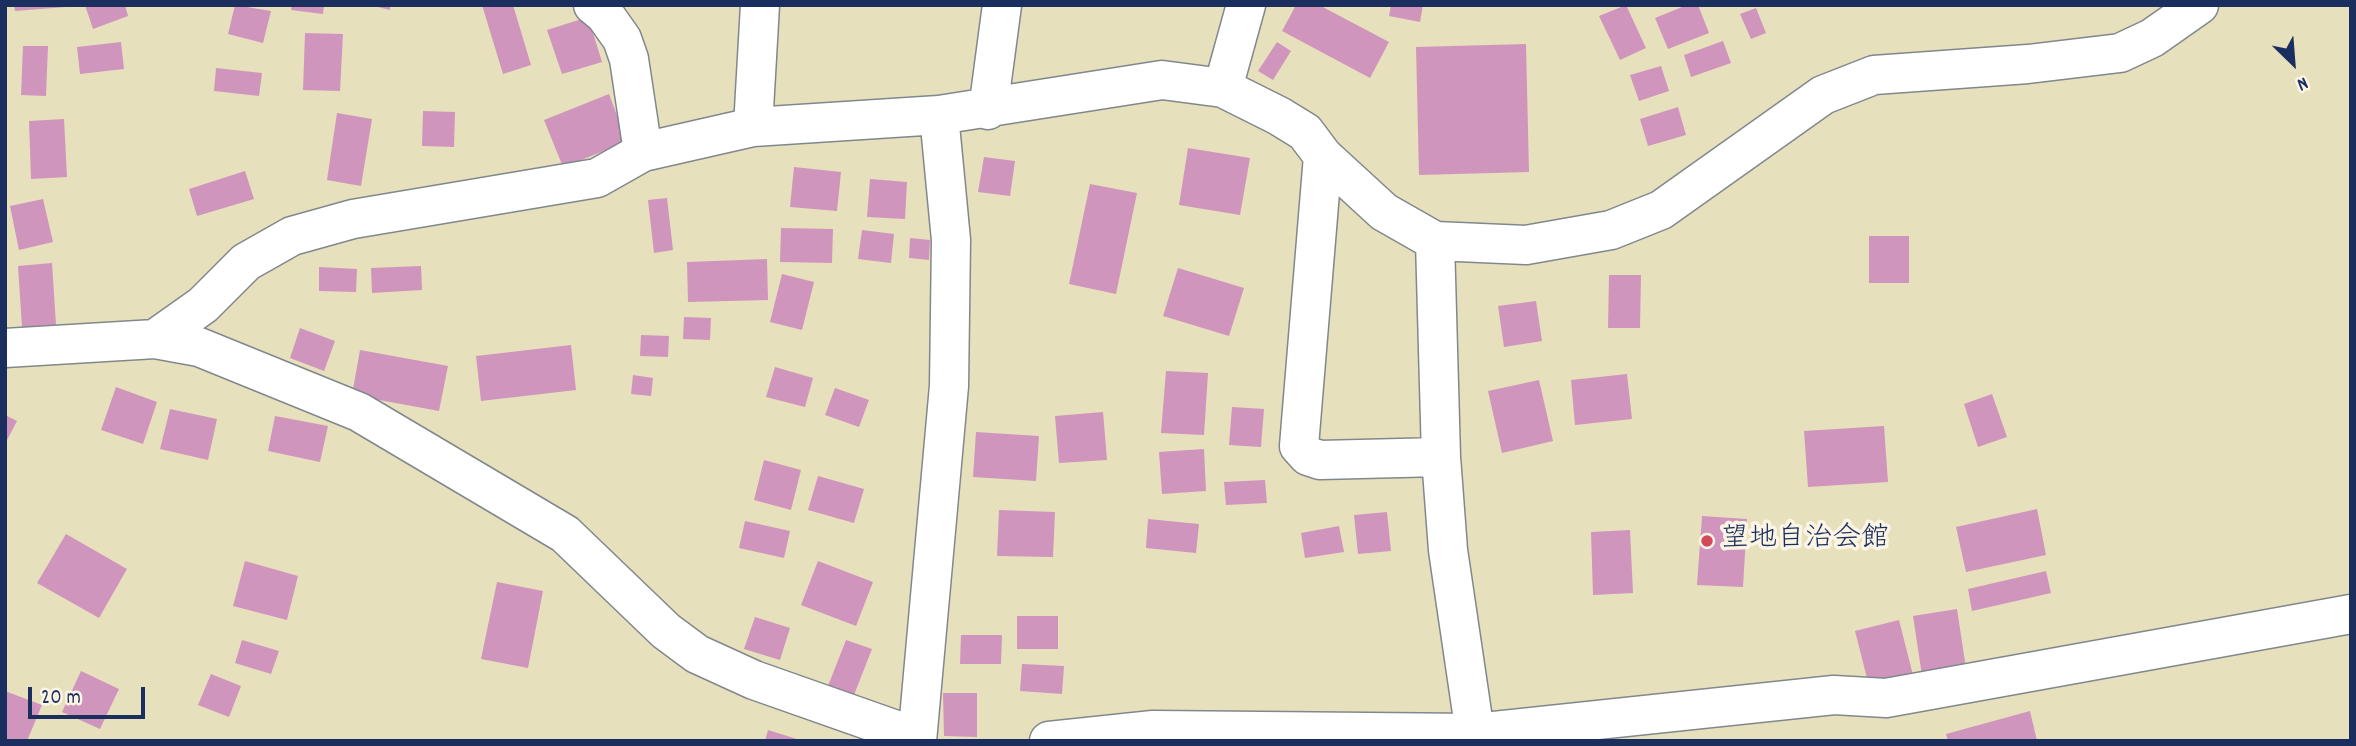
<!DOCTYPE html>
<html>
<head>
<meta charset="utf-8">
<style>
	body { margin:0 }
	#map { position:relative; width:2356px; height:746px; overflow:hidden; background:#e7e0bc; font-family:Dekko,sans-serif }
	canvas { display:block }
	.frame { position:absolute; inset:0; border:7px solid #1b2f5e; pointer-events:none }
	.north { position:absolute; left:2258px; top:28px; width:70px; height:70px; -webkit-text-stroke:5px #fcf5e5; paint-order:stroke; rotate:155deg; font-size:19px; font-weight:700; line-height:28px; text-align:center; color:#1b2f5e }
	.north::after { content:''; display:block; margin:auto; width:24px; height:32px; background:#1b2f5e; clip-path:polygon(50% 0,100% 100%,50% 72%,0 100%) }
	.scale { position:absolute; left:28px; top:687px; width:117px; height:32px; box-sizing:border-box; border:4px solid #1b2f5e; border-top:0; padding-left:9px; font-size:21px; line-height:24px; white-space:nowrap; color:#1b2f5e; -webkit-text-stroke:5px #fcf5e5; paint-order:stroke }
</style>
</head>
<body>
<div id="map">
<canvas width="2356" height="746"></canvas>
<div class="frame"></div>
<div class="north">N</div>
<div class="scale">20 m</div>
</div>
<script>
const context = document.querySelector('canvas').getContext('2d');
context.lineJoin = 'round';
function fill(path, color) {
  context.fillStyle = color;
  context.fill(path, 'evenodd');
}
function poly(rows) {
  const path = new Path2D();
  for (const r of rows) {
    path.moveTo(r[0], r[1]);
    for (let i = 2; i < r.length; i += 2) path.lineTo(r[i], r[i + 1]);
  }
  return path;
}
function trace(path, color, width, dash) {
  context.strokeStyle = color;
  context.lineWidth = width;
  context.lineCap = dash ? 'butt' : 'round';
  context.setLineDash(dash || []);
  context.stroke(path);
}
function drawText(font, color, halo, rows, align = 'center') {
  context.font = font + ' Dekko,"Klee One",sans-serif';
  context.lineWidth = 7;
  context.setLineDash([]);
  context.textBaseline = 'middle';
  context.strokeStyle = halo;
  context.fillStyle = color;
  for (const [text, x, y, turn = 0] of rows) {
    context.save();
    context.translate(x, y);
    context.rotate((+turn || 0) * Math.PI / 180);
    context.textAlign = isNaN(turn) ? turn : align;
    if (halo) context.strokeText(text, 0, 0);
    context.fillText(text, 0, 0);
    context.restore();
  }
}
fill(poly([
	[14,5,65,5,66,7,15,11],
	[85,5,125,5,128,16,93,29],
	[235,5,271,11,263,43,228,34],
	[292,5,324,5,323,14,291,10],
	[370,5,390,5,390,10],
	[482,5,513,5,531,65,503,74],
	[1296,5,1319,5,1389,42,1370,78,1282,31],
	[1391,5,1423,5,1420,22,1389,16],
	[1626,5,1646,48,1620,60,1599,16],
	[1687,5,1698,5,1709,33,1668,49,1655,18],
	[1756,8,1766,33,1751,39,1740,14],
	[588,17,602,62,562,74,547,30],
	[305,33,343,34,340,91,303,90],
	[1723,41,1731,63,1691,77,1684,55],
	[121,42,124,69,80,74,77,47],
	[1277,42,1291,51,1273,80,1258,71],
	[1526,44,1529,172,1419,175,1416,47],
	[23,46,48,46,46,96,21,95],
	[1661,66,1669,91,1639,101,1630,75],
	[216,68,262,73,259,96,214,91],
	[609,94,627,142,563,167,544,120],
	[1678,107,1686,135,1648,146,1640,119],
	[423,111,455,112,454,147,422,146],
	[337,113,372,119,361,186,327,180],
	[64,119,67,177,31,179,29,121],
	[1188,148,1250,158,1240,215,1179,205],
	[984,157,1015,161,1010,196,978,192],
	[794,167,841,172,837,211,790,207],
	[245,171,254,199,197,216,189,189],
	[870,179,907,182,905,219,867,217],
	[1090,184,1137,193,1116,294,1069,284],
	[667,198,673,250,654,253,648,200],
	[43,199,53,242,19,250,10,206],
	[781,228,833,229,832,263,780,262],
	[862,230,894,234,891,263,858,259],
	[1869,236,1909,236,1909,283,1869,283],
	[910,238,930,240,929,260,909,258],
	[767,259,768,300,688,302,687,262],
	[52,263,56,325,22,327,18,266],
	[421,266,422,290,372,293,371,268],
	[319,267,357,269,356,292,319,291],
	[1178,268,1244,288,1229,336,1163,316],
	[782,274,814,282,802,330,770,322],
	[1609,275,1641,275,1640,328,1608,328],
	[1536,301,1542,341,1504,347,1498,306],
	[684,317,711,318,710,340,683,339],
	[300,328,335,341,324,371,290,358],
	[641,335,669,336,668,357,640,356],
	[571,345,576,390,481,401,476,356],
	[360,350,448,366,439,411,352,395],
	[775,367,813,378,805,407,766,397],
	[1166,371,1208,373,1204,435,1161,433],
	[1627,374,1632,419,1575,425,1571,380],
	[633,375,653,378,651,396,631,394],
	[1539,380,1553,441,1502,453,1488,391],
	[116,387,157,402,143,444,101,430],
	[835,388,869,400,859,427,825,415],
	[1992,394,2007,437,1978,447,1964,404],
	[1232,407,1264,409,1261,447,1229,445],
	[170,409,217,419,208,460,160,449],
	[1103,412,1107,460,1059,463,1055,416],
	[5,415,17,421,5,444],
	[275,416,328,426,320,462,268,451],
	[1884,426,1888,482,1808,487,1804,431],
	[976,432,1039,436,1036,481,973,477],
	[1204,449,1206,491,1162,494,1159,452],
	[764,460,801,470,791,510,754,500],
	[818,476,864,489,854,523,808,510],
	[1265,480,1267,503,1226,505,1224,482],
	[2037,509,2046,555,1966,572,1956,527],
	[999,510,1055,512,1053,557,997,556],
	[1387,512,1391,551,1358,554,1354,515],
	[1702,516,1747,519,1743,587,1697,585],
	[1148,519,1199,524,1196,553,1146,548],
	[745,521,790,531,784,558,739,548],
	[1339,526,1344,552,1305,558,1301,533],
	[1630,530,1633,593,1593,595,1591,532],
	[66,534,127,569,99,618,37,583],
	[245,561,298,576,287,620,233,606],
	[818,561,873,582,856,626,801,605],
	[2046,571,2051,593,1972,611,1968,589],
	[497,582,543,591,528,668,481,659],
	[1957,609,1967,675,1923,682,1913,616],
	[1017,616,1058,616,1058,649,1017,649],
	[755,617,790,628,780,660,744,649],
	[1899,620,1915,683,1871,694,1855,631],
	[961,635,1002,635,1001,664,960,664],
	[242,640,279,651,271,674,235,663],
	[846,640,872,649,852,700,826,691],
	[1022,664,1064,666,1062,694,1020,691],
	[81,671,119,689,100,729,62,712],
	[211,674,241,686,229,717,198,705],
	[5,691,42,705,27,741,5,741],
	[943,693,977,693,977,737,944,736],
	[2030,711,2037,741,1948,741,1946,734],
	[768,730,800,740,800,741,765,741]
]), '#d095bd');
const minor = poly([
	[593,5,605,15,622,39,629,59,643,152],
	[1223,88,1246,5],
	[988,110,1002,5],
	[753,127,760,5],
	[1323,156,1299,446,1308,456,1320,460,1441,457],
	[1435,241,1441,457,1448,550,1475,733],
	[155,339,199,347,359,412,565,534,666,631,697,654,754,680,916,737],
	[5,348,155,339,203,305,246,262,292,236,353,219,597,178,643,152,753,127,939,115,1162,80,1223,88,1279,116,1305,132,1323,156,1384,212,1435,241,1526,245,1611,230,1661,210,1823,95,1874,75,2028,64,2120,53,2152,38,2199,5],
	[917,741,949,386,951,240,939,115],
	[1049,741,1153,730,1475,733,1834,695,1886,698,2351,614]
]);
trace(minor, '#81888d', 41);
trace(minor, '#fff', 38);
for (const [x, y, r, color] of [
	[1707,541,7,"#d1495b"]
]) {
  const dot = new Path2D();
  dot.arc(x, y, r, 0, 2 * Math.PI);
  context.fillStyle = color;
  context.fill(dot);
  trace(dot, '#fcf5e5', 2.5);
}
drawText('28px', '#1b2f5e', '#fcf5e5', [
	["望地自治会館",1721,541]
], 'left');
</script>
</body>
</html>
